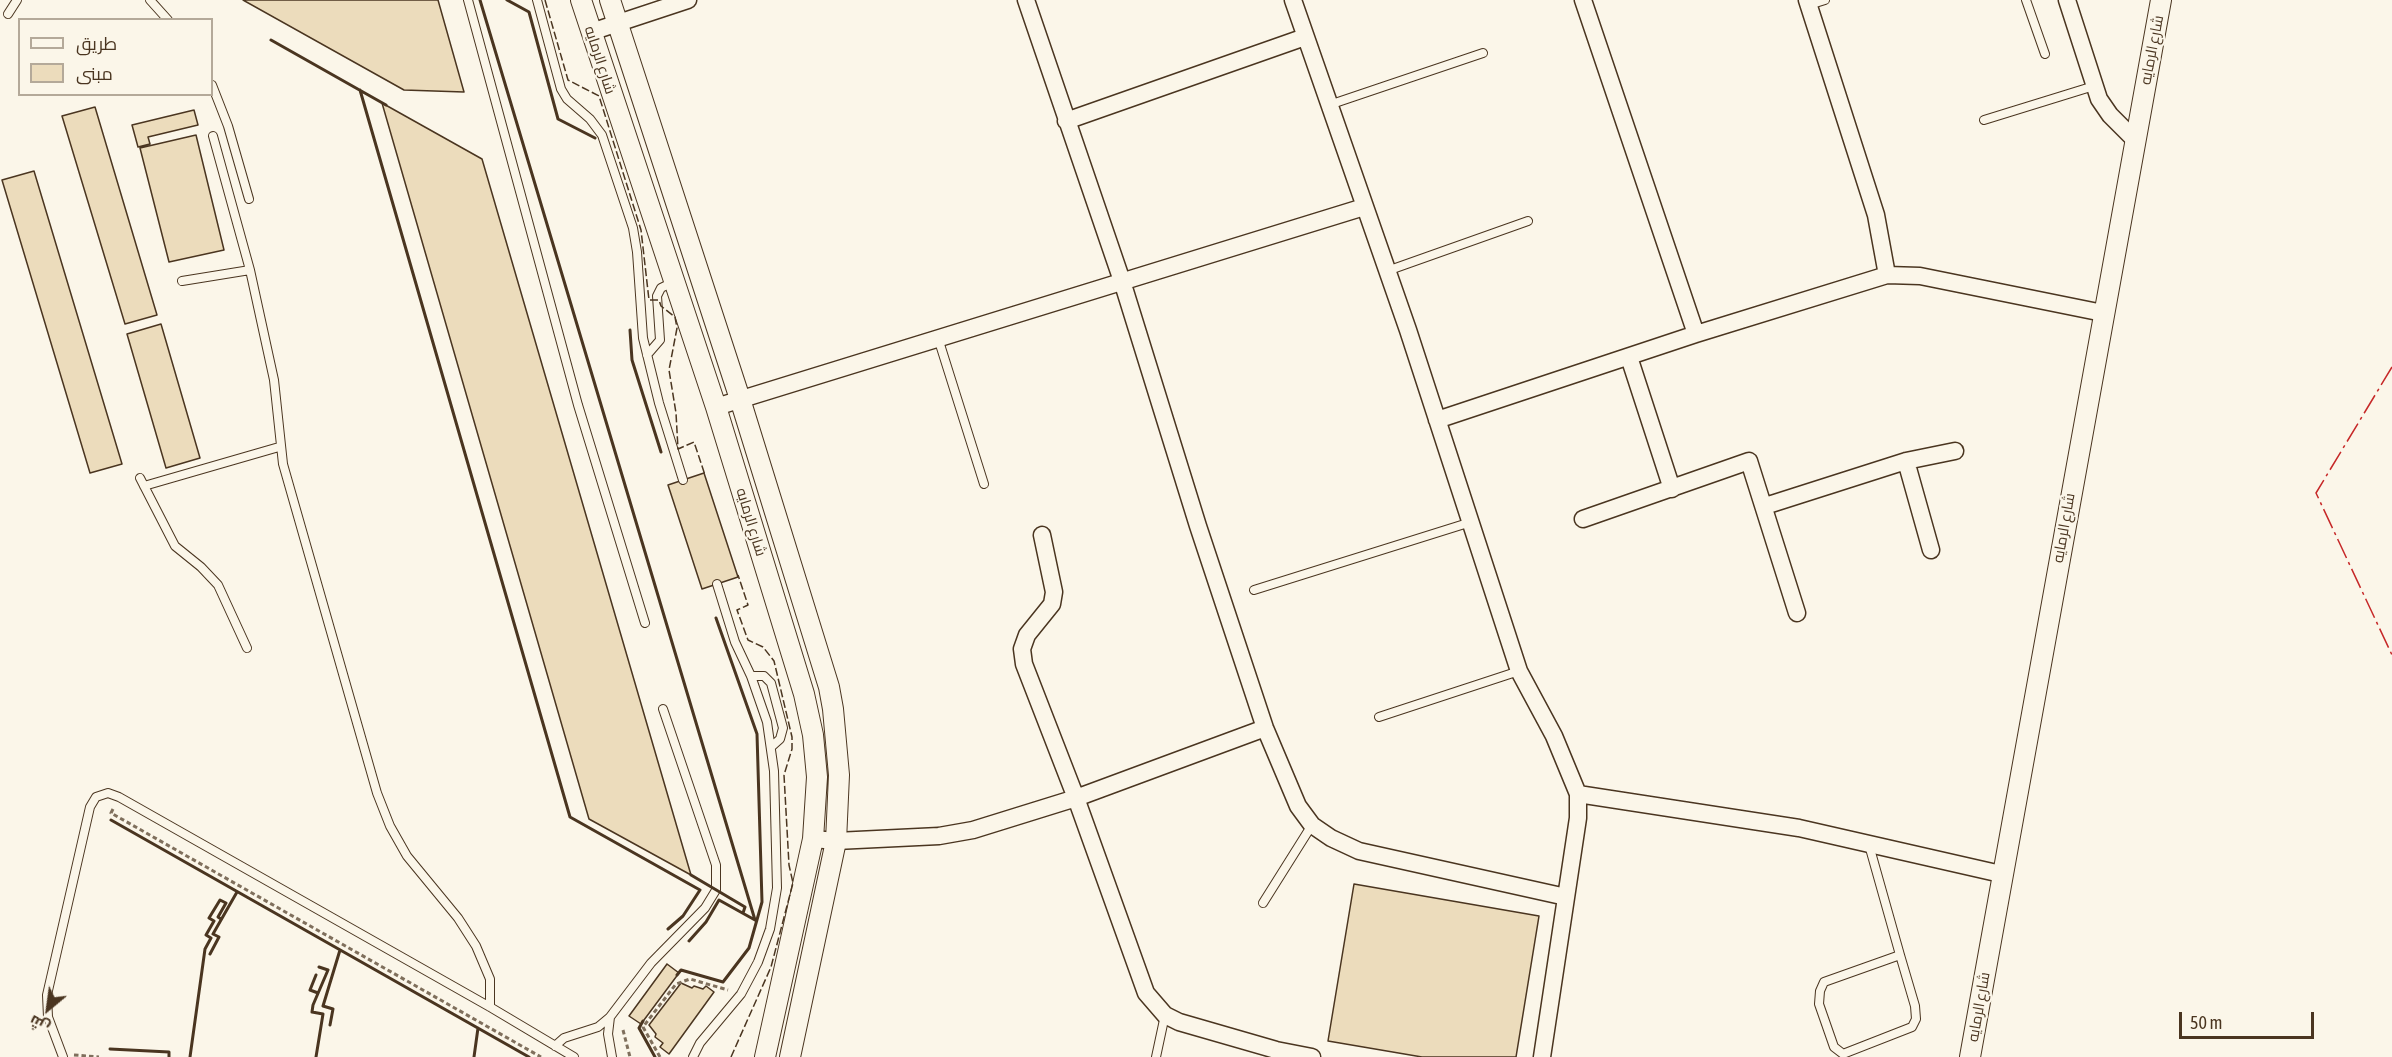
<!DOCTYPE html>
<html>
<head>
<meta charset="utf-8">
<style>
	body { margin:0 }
	#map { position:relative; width:2392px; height:1057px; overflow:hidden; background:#fbf6e9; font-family:"Asap Condensed",Cairo,sans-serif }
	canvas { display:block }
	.legend { position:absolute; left:18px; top:18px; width:195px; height:78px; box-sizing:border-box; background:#fbf6e9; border:2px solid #b4a999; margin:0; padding:8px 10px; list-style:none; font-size:18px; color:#4a3520 }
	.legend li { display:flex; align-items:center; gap:12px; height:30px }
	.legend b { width:30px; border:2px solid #b4a999 }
	.north { position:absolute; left:18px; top:979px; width:60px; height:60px; -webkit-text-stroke:4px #fbf6e9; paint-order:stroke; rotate:209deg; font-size:16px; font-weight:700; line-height:24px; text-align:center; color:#4a3520 }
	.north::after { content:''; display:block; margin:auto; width:21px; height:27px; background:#4a3520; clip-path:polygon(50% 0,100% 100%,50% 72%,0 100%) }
	.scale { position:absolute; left:2179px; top:1012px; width:135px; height:27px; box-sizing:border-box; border:3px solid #4a3520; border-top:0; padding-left:8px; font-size:18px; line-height:21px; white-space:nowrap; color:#4a3520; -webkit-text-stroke:4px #fbf6e9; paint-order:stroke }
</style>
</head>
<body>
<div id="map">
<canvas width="2392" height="1057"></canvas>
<ul class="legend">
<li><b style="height:8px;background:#fbf6e9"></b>طريق</li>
<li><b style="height:16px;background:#ecdcbc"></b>مبنى</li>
</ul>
<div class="north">ش</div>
<div class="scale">50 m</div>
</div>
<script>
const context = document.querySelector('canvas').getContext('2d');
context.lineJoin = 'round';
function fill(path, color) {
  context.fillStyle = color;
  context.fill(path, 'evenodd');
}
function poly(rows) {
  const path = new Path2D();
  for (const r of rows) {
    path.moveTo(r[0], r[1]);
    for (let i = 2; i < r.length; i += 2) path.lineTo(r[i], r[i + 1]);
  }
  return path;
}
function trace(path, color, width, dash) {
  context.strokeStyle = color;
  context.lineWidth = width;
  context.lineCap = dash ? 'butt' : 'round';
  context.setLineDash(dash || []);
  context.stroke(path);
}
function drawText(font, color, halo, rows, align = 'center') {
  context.font = font + ' "Asap Condensed",Cairo,sans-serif';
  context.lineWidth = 4.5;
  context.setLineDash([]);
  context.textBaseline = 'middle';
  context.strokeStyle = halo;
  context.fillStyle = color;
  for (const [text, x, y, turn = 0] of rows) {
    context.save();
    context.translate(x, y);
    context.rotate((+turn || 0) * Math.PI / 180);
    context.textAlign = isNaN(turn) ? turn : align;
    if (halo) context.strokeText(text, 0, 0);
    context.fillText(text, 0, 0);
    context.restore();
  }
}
const building = poly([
	[243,0,438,0,464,92,404,90,243,0],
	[382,103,482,159,691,875,589,819,382,103],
	[95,107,157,315,125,324,62,116,95,107],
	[194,110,198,125,148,137,150,144,138,147,132,125,194,110],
	[196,135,224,250,169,262,140,148,196,135],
	[34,171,122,464,90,473,2,180,34,171],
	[161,324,200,458,166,468,127,334,161,324],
	[704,473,738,577,702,589,668,485,704,473],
	[1354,884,1539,916,1516,1057,1422,1057,1328,1041,1354,884],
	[667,964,679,973,641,1024,629,1016,667,964],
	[681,983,692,988,694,986,703,989,706,986,714,992,669,1054,660,1047,663,1043,655,1037,656,1034,649,1025,681,983]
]);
fill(building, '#ecdcbc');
trace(building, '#4a3520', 1.5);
const service = poly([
	[150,0,168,20],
	[468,0,578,405,645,623],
	[537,0,561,89,567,99,590,119,602,135,633,228,637,252,643,338,659,403,683,480],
	[2026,0,2045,54],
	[1809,5,1825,0],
	[8,14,17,0],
	[212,85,228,126,249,199],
	[1329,105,1483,53],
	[1984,120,2094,86],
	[213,136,250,270,274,380,283,464,377,793,390,826,407,856,458,918,476,946,490,979,490,1007],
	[1387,271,1528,221],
	[182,281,250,270],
	[938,338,984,484],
	[647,355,660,340,657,296,661,288,673,282],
	[140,478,175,546,201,567,218,585,247,648],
	[144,486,279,447],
	[1254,590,1471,522],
	[751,676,764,676,771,683,783,728,780,739,771,747],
	[1379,717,1519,671],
	[1869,845,1900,955,1915,1006,1916,1019,1912,1027,1843,1054,1834,1047,1819,1004,1820,991,1824,982,1900,955],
	[1263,903,1312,825],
	[610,1017,608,1034,612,1057],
	[555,1046,564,1038,598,1027,610,1017,651,963,705,908,716,890,716,865,663,709],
	[63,1057,48,1017,47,995,90,807,96,797,108,793,119,797,490,1007,574,1057],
	[693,1057,700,1043,741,994,758,962,770,929,777,888,774,771,767,722,751,676,735,642,717,584],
	[1156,1057,1165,1015]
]);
const minor = poly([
	[1026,0,1122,281,1198,526,1265,728,1298,806,1312,825,1331,838,1359,851,1566,897],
	[1293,0,1408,330,1519,671,1554,736,1578,794,1578,818,1542,1057],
	[1583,0,1696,334],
	[1807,0,1876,215,1887,275],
	[2067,0,2099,99,2110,115,2135,140],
	[591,32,688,0],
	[1066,121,1305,37],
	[1629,357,1672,489],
	[716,407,1364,207],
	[1437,420,1696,334,1887,275,1920,276,2103,313],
	[1906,461,1931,550],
	[1765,506,1906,461,1955,451],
	[1583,519,1749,461,1797,613],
	[1042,535,1054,592,1052,604,1027,635,1022,649,1024,664,1076,798,1146,993,1165,1015,1179,1022,1276,1050,1312,1057],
	[1578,794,1799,828,2001,874],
	[813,839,836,841,939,836,973,830,1076,798,1265,728]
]);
const tertiary = poly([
	[581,0,716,407,804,694,813,735,817,777,813,839,765,1057],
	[610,0,740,399,829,687,833,709,839,775,836,841,790,1057],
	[1970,1057,2161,0]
]);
trace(service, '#4a3520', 10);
trace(minor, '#4a3520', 19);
trace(tertiary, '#4a3520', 22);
trace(poly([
	[113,809,111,813,541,1057],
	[623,1030,630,1057],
	[74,1055,99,1057],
	[660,1057,643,1027,676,984,690,979,728,990]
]), '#7f6f5c', 3, [4.5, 3]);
trace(service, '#fbf6e9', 8);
trace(minor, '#fbf6e9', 16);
trace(tertiary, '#fbf6e9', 20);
trace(poly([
	[545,0,568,80,599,96,641,230,649,300,659,300,661,306,675,317,677,328,669,370,676,413,678,449,694,442,705,475],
	[731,1057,771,967,793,883,789,865,784,775,792,749,792,737,774,661,763,647,748,640,737,610,748,605,738,575]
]), '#4a3520', 1.5, [8, 3]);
trace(poly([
	[480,0,755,920,719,900,706,922,689,941],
	[507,0,529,12,558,119,595,138],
	[271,40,386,105],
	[360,90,570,817,700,890,683,916,668,929],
	[630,330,632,360,661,452],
	[111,820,529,1057],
	[691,875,745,907,743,913],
	[210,954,219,937,213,934,237,892],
	[316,975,310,990,318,993],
	[677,975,681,970,723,982,749,948,762,902,757,734,716,618],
	[643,1021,639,1028,655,1057],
	[330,1025,333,1009,323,1006,340,950],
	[110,1049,169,1052,169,1057],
	[190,1057,205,949,211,938,206,935,214,921,209,918,220,900,226,903,218,917,221,919],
	[316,1057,323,1014,312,1012,313,1005,328,970,319,967],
	[474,1057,478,1028]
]), '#4a3520', 3);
trace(poly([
	[2392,367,2316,493,2392,655]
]), '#c62828', 1.5, [21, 4.5, 3, 4.5]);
drawText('15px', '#4a3520', '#fbf6e9', [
	["شارع الرمايه",2152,50,-79],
	["شارع الرمايه",600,60,72],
	["شارع الرمايه",751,522,73],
	["شارع الرمايه",2064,528,-80],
	["شارع الرمايه",1979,1007,-80]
]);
</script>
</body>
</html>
